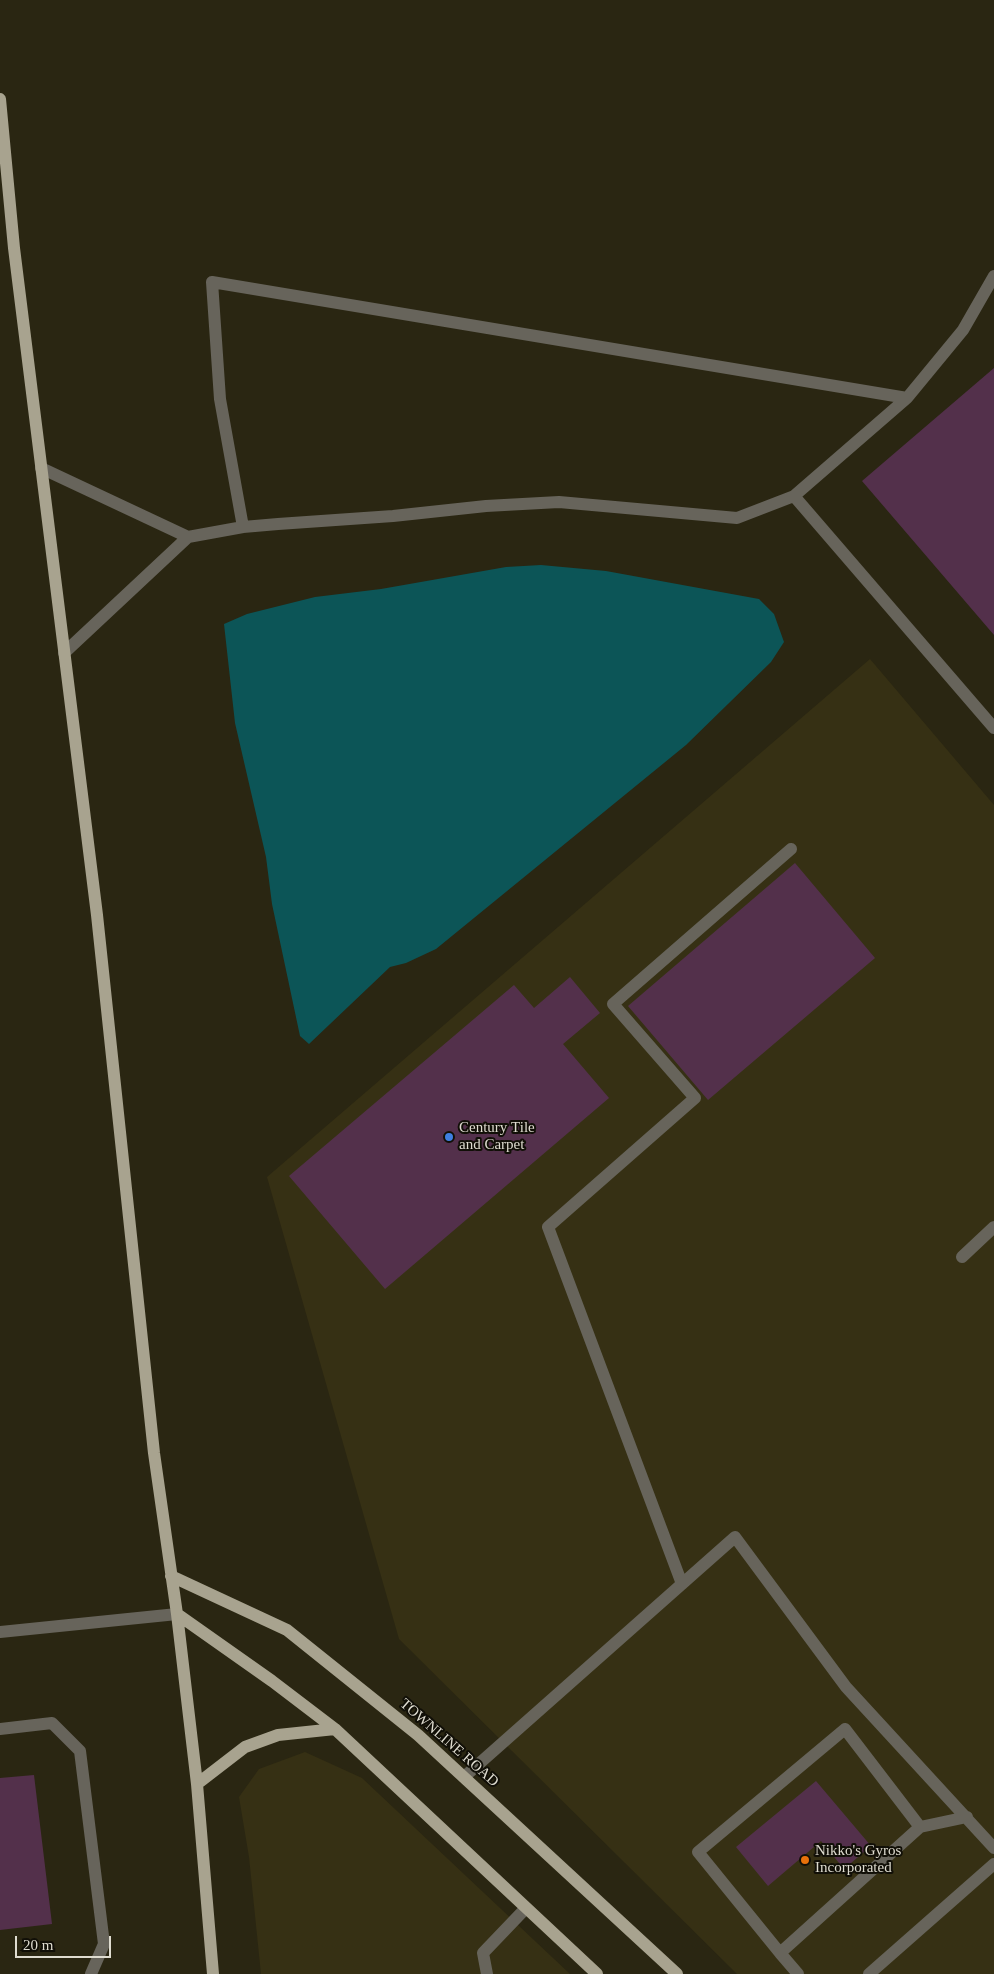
<!DOCTYPE html>
<html>
<head>
<meta charset="utf-8">
<style>
	body { margin:0 }
	#map { position:relative; width:994px; height:1974px; overflow:hidden; background:#2a2612; font-family:"Times New Roman",serif }
	canvas { display:block }
	.scale { position:absolute; left:15px; top:1936px; width:96px; height:22px; box-sizing:border-box; border:2px solid #dfdcd0; border-top:0; padding-left:6px; font-size:15px; line-height:18px; white-space:nowrap; color:#dfdcd0; -webkit-text-stroke:4px #110f07; paint-order:stroke }
</style>
</head>
<body>
<div id="map">
<canvas width="994" height="1974"></canvas>
<div class="scale">20 m</div>
</div>
<script>
const context = document.querySelector('canvas').getContext('2d');
context.lineJoin = 'round';
function fill(path, color) {
  context.fillStyle = color;
  context.fill(path, 'evenodd');
}
function poly(rows) {
  const path = new Path2D();
  for (const r of rows) {
    path.moveTo(r[0], r[1]);
    for (let i = 2; i < r.length; i += 2) path.lineTo(r[i], r[i + 1]);
  }
  return path;
}
function trace(path, color, width, dash) {
  context.strokeStyle = color;
  context.lineWidth = width;
  context.lineCap = dash ? 'butt' : 'round';
  context.setLineDash(dash || []);
  context.stroke(path);
}
function drawText(font, color, halo, rows, align = 'center') {
  context.font = font + ' "Times New Roman",serif';
  context.lineWidth = 4;
  context.setLineDash([]);
  context.textBaseline = 'middle';
  context.strokeStyle = halo;
  context.fillStyle = color;
  for (const [text, x, y, turn = 0] of rows) {
    context.save();
    context.translate(x, y);
    context.rotate((+turn || 0) * Math.PI / 180);
    context.textAlign = isNaN(turn) ? turn : align;
    if (halo) context.strokeText(text, 0, 0);
    context.fillText(text, 0, 0);
    context.restore();
  }
}
fill(poly([
	[870,659,994,805,994,1974,737,1974,399,1639,267,1177],
	[305,1752,362,1778,570,1974,261,1974,249,1857,239,1797,259,1769]
]), '#363014');
fill(poly([
	[541,565,606,571,759,599,774,614,784,642,771,662,686,745,436,949,406,963,390,967,309,1044,300,1036,272,904,266,857,235,723,224,624,247,614,315,597,381,589,506,567]
]), '#0c5557');
fill(poly([
	[994,368,994,635,862,481],
	[795,863,875,958,708,1100,628,1006],
	[570,977,600,1013,563,1044,609,1098,385,1289,289,1176,514,985,534,1008],
	[34,1775,52,1924,0,1930,0,1778],
	[816,1781,871,1846,844,1869,821,1841,768,1886,736,1847]
]), '#53304b');
trace(poly([
	[907,398,963,330,994,276],
	[41,468,188,537],
	[243,527,220,399,212,282,907,398,794,496],
	[64,653,188,537,243,527,278,524,393,516,486,506,559,502,737,518,794,496,994,728],
	[962,1257,994,1227],
	[682,1584,548,1227,695,1098,613,1004,791,849],
	[0,1632,177,1614],
	[0,1729,52,1723,80,1751,104,1944,91,1974],
	[464,1777,735,1537,846,1687,994,1848],
	[920,1827,967,1817],
	[780,1953,920,1827,845,1729,698,1852,780,1953,798,1974],
	[487,1974,483,1953,526,1908],
	[869,1974,994,1864]
]), '#67645b', 12);
trace(poly([
	[0,99,14,248,97,915,154,1453,177,1614,197,1784,213,1974],
	[171,1576,287,1630,418,1735,677,1974],
	[177,1614,272,1681,335,1729,597,1974],
	[197,1784,245,1747,278,1735,335,1729]
]), '#a8a38f', 12);
for (const [x, y, r, color] of [
	[449,1137,5,"#3f7fe0"],
	[805,1860,5,"#e8710a"]
]) {
  const dot = new Path2D();
  dot.arc(x, y, r, 0, 2 * Math.PI);
  context.fillStyle = color;
  context.fill(dot);
  trace(dot, '#110f07', 2);
}
drawText('15px', '#dfdcd0', '#110f07', [
	["Century Tile",459,1128],
	["and Carpet",459,1145],
	["Nikko's Gyros",815,1851],
	["Incorporated",815,1868]
], 'left');
drawText('15px', '#dfdcd0', '#110f07', [
	["TOWNLINE ROAD",449,1743,41]
]);
</script>
</body>
</html>
